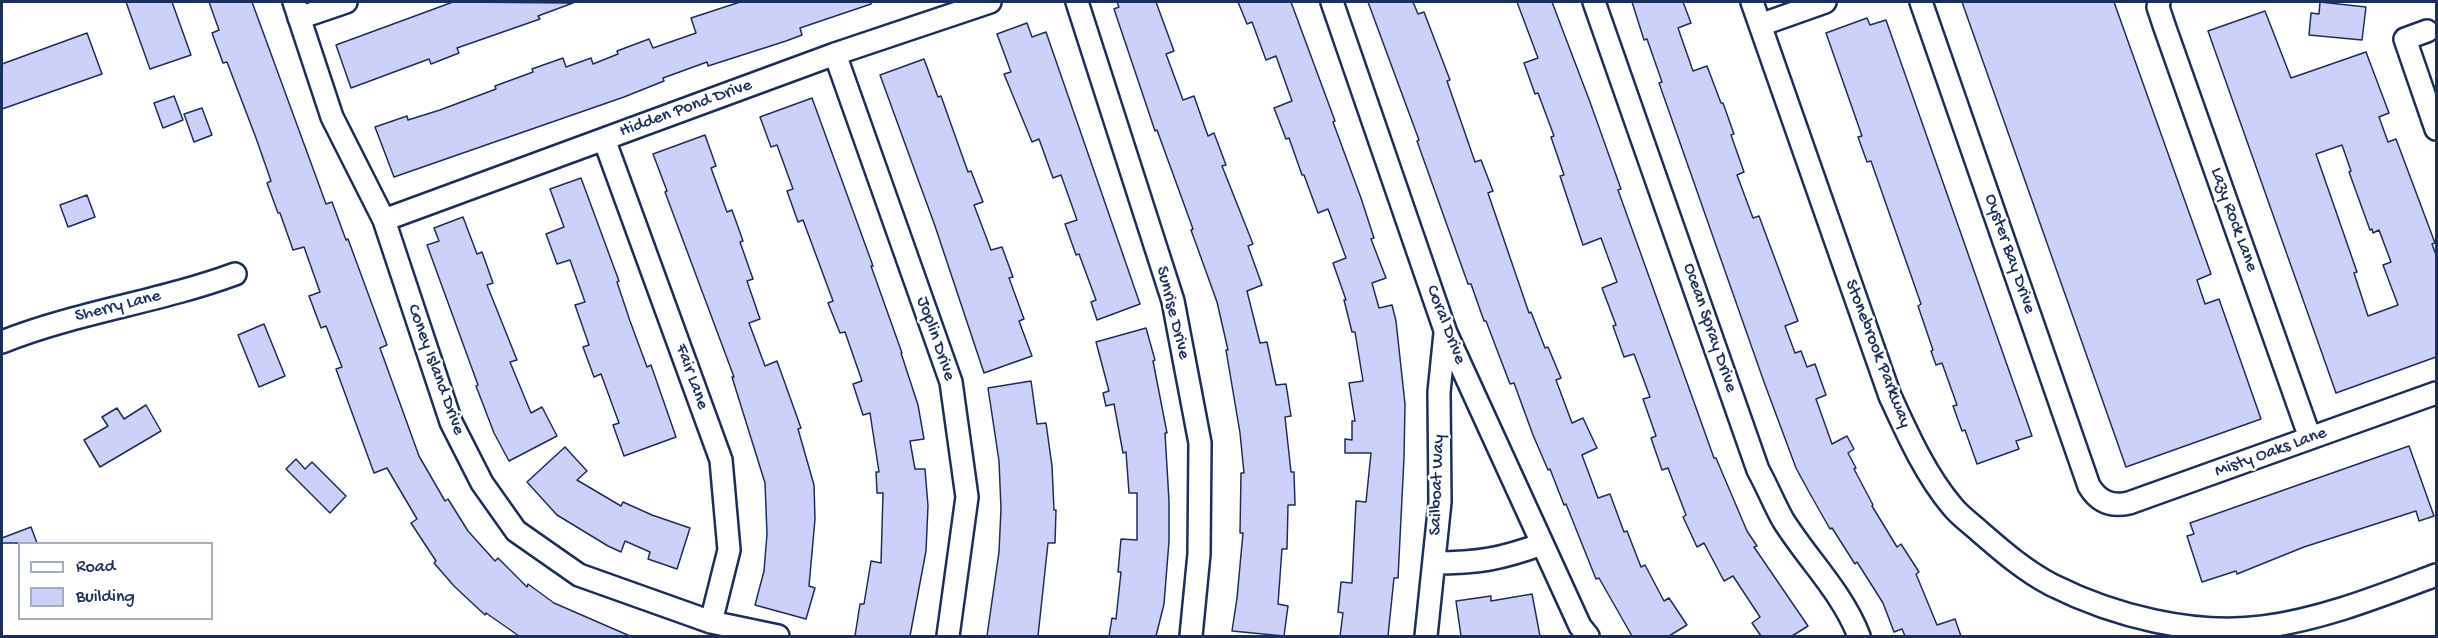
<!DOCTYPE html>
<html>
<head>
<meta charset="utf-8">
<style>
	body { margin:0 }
	#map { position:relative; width:2438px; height:638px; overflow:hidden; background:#fff; font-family:"Gochi Hand",sans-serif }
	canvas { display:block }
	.frame { position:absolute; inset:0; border:3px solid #1b2f5e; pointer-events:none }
	.legend { position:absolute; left:18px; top:542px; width:195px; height:78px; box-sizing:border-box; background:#fff; border:2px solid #a4acbf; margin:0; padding:8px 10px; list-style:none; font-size:18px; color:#1b2f5e }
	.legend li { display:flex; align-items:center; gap:12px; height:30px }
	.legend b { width:30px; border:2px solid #a4acbf }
</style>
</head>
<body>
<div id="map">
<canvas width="2438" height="638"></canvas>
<div class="frame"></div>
<ul class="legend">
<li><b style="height:8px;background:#fff"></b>Road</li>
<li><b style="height:16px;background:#cdd1fa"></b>Building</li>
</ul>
</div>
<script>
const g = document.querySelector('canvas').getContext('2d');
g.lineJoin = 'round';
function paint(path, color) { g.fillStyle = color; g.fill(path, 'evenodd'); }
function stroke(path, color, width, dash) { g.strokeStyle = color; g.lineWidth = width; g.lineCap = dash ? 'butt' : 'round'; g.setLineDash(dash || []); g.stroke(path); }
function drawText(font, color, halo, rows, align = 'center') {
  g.font = font + ' "Gochi Hand",sans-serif'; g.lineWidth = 5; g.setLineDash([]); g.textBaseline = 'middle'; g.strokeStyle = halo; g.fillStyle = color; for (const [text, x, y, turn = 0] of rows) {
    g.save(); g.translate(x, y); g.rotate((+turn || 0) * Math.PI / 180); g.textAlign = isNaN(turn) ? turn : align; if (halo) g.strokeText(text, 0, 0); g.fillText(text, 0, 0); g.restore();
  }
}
const building = new Path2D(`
	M126 2H172L191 55 150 69Z
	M209 2H252L326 204 332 202 346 240 348 239 387 345 380 348 419 456 445 501 448 499 468 531 495 561 498 558 527 587 528 584 554 603 630 636H519L486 613 485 615 454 586 434 563 436 561 411 523 417 519 387 468 374 473 336 369 342 367 326 326 321 328 309 296 320 292 304 247 293 250 280 213H278L267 183 271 181 256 138 227 62 223 63 212 33 219 30Z
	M453 2 573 3 538 16 540 19 457 48 459 53 431 64 429 59 351 88 336 45Z
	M740 2H871V4L800 28 802 35 786 41 708 66 707 62 663 78 664 81 624 97 394 177 375 127 407 116 408 120 440 110 496 89 495 86 533 72 532 69 563 58 566 67 591 58 593 64 618 54 617 51 649 39 653 48 696 33 691 18Z
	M1117 2H1156L1174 51 1166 54 1183 100 1194 96 1208 136 1214 133 1226 165 1222 166 1253 244 1248 246 1262 285 1247 291 1260 343 1267 342 1276 385 1286 384 1291 416 1285 417 1291 472H1294L1295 505H1288L1287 549H1282L1278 604 1288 606 1284 636 1232 631 1237 598 1243 533H1240L1241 473H1244L1240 433 1226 350H1228L1217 302 1191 230 1193 229 1157 130 1155 131 1149 113 1114 9 1119 7Z
	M1238 2H1291L1335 121 1333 122 1361 198 1374 238 1371 239 1386 278 1372 283 1379 308 1392 305 1396 321 1405 404 1404 458 1398 578H1394L1388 636H1340L1343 613 1338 612 1341 582 1352 583 1356 501 1366 502 1371 453H1345V439L1352 440V421H1355L1349 383 1363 381 1355 332H1352L1344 300H1346L1333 263 1346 258 1328 209 1318 213 1304 175H1302L1289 138 1286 139 1274 108 1292 101 1276 56 1266 60 1252 22 1247 24Z
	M1368 2H1413L1418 14 1424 12 1450 80 1447 81 1475 162 1481 160 1493 191 1488 193 1529 313 1531 312 1545 348 1548 347 1561 378 1556 380 1572 423 1583 418 1597 448 1582 455 1598 498 1610 494 1624 532 1627 531 1641 567 1645 565 1664 601 1669 598 1687 625 1669 636H1632L1599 578 1596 579 1566 504 1564 505 1550 469 1548 470 1533 435 1514 383 1510 384 1486 321H1484L1471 284H1468L1417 141 1419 140Z
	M1517 2H1552L1590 102 1621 189 1618 190 1714 458H1716L1747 531 1757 546 1754 547 1808 626 1792 636H1761L1752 623 1760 617 1733 576 1724 581 1704 543 1697 547 1683 517 1686 515 1668 468 1662 470 1651 438 1656 436 1643 399 1650 397 1634 354 1624 357 1613 326 1616 325 1602 288 1617 282 1601 238 1583 245 1560 176 1564 175 1551 137 1554 136 1538 93 1535 94 1524 63 1538 58Z
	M1632 2H1683L1691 23 1678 28 1693 71 1707 66 1721 103H1723L1734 134 1731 135 1744 172 1737 175 1753 218 1759 216 1798 321 1785 326 1795 353 1801 351 1807 367 1815 364 1826 395 1816 399 1832 444 1847 436 1854 449 1848 453 1856 468 1854 469 1873 505 1872 506 1897 547 1901 544 1919 572 1916 574 1937 625 1955 619 1961 636H1905L1902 629 1894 632 1883 603 1857 562 1855 564 1832 528 1830 529 1809 492 1796 468 1764 382 1659 83 1662 82 1647 39 1644 40Z
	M1962 2H2114L2211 274 2197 280 2205 304 2219 299 2261 419 2126 467Z
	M2320 2 2366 7 2362 40 2309 35 2311 13 2319 14Z
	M2265 11 2291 78 2366 52 2389 113 2379 117 2388 142 2396 139 2435 243 2432 244 2436 255V357L2336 393 2208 31ZM2342 145 2351 171 2349 172 2370 230 2372 229 2373 233 2379 230 2391 262 2383 265 2398 305 2368 316 2354 273 2357 272 2316 154Z
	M1867 18 1870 25 1886 20 2032 436 2016 441 2019 449 1977 464 1965 430 1962 431 1953 406 1957 405 1942 363 1936 365 1931 351 1933 350 1918 306 1921 304 1871 161 1867 162 1858 137 1862 136 1826 33Z
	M1027 23 1032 37 1046 32 1140 304 1097 320 1091 302 1096 300 1079 254 1076 255 1065 224 1077 220 1061 175 1053 178 1039 139 1032 142 1004 74 1011 72 997 34Z
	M87 33 102 74 2 109V64Z
	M924 59 938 97 941 96 968 172 971 171 983 202 974 205 991 250 1002 247 1013 277 1009 278 1024 319 1019 321 1032 356 984 373 935 226 880 75Z
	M174 96 183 120 163 128 154 103Z
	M812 98 873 266H871L902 353H901L918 405 924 439 910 441 915 469H925L928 506 926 551 910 636H855L860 604H864L871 561 881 563 883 493H877L876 472H879L870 413 863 415 853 384 862 381 845 332 840 333 828 303 833 301 803 220 798 222 787 191 793 189 777 145 771 147 760 117Z
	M202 108 212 135 194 142 184 114Z
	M705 135 716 166 711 168 727 212 732 210 743 241 740 242 753 279 747 281 760 319 749 323 765 366 777 361 801 428 798 429 814 485 815 519 809 586 815 588 806 619 755 605 764 571 767 534 765 483 732 377H734L665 192 667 191 653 154Z
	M581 178 619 281 617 282 630 321 647 367 651 365 676 437 624 456 613 425 619 423 601 374 594 377 583 347 589 345 575 305 585 302 570 260 557 264 546 234 564 227 550 189Z
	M87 195 95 217 68 227 60 205Z
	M463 217 477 254 482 252 493 283 487 285 517 360 510 362 531 413 542 407 557 436 509 461 494 433 476 386 478 385 427 245 439 241 434 228Z
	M264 324 285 376 259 387 238 335Z
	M1146 328 1155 360 1153 361 1167 433H1165L1169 501V541L1164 604 1156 636H1109L1112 618 1116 619 1121 572H1118L1121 539 1137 540V493H1129L1126 452 1123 453 1114 404 1106 406 1103 393 1109 391 1096 342Z
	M1031 381 1037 424 1046 423 1052 466 1054 510H1056L1055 543H1048L1038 636H987L999 552 1001 509 999 461 988 388Z
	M146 405 161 431 100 467 84 440 108 426 102 417 117 408 124 419Z
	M2409 446 2434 516 2419 521 2416 511 2304 547 2237 574 2236 571 2202 582 2187 536 2194 534 2190 523Z
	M565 447 587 471 577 480 621 506 623 502 652 515 690 528 677 569 648 559 650 552 625 541 621 552 608 546 557 515 527 482Z
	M296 459 305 469 312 462 346 496 330 513 286 469Z
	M31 527 37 543H2V538Z
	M1532 594 1540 636H1461L1456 601 1491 596V601Z`);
paint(building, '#cdd1fa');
stroke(building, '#1b2f5e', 1.5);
const minor = new Path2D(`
	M294 2 332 117 384 220 451 422 482 483 516 531 579 575 711 622 778 636
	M1077 2 1173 301 1200 443 1199 554 1191 636
	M1332 2 1446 333 1580 626 1588 636
	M1594 2 1758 470C1767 486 1774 504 1783 520 1808 560 1842 592 1859 636
	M1752 2 1890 396C1907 433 1925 474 1952 506 1959 515 1970 523 1979 531 2002 551 2025 571 2052 585 2114 616 2193 636 2263 627 2323 619 2380 596 2436 575
	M1921 2 2089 486C2098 501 2111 507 2129 503L2436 393
	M2159 2 2158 7 2165 28 2310 438
	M299 18 346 2
	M1760 25 1825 2
	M2427 31 2405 39 2436 129
	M835 54 951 382 967 497 948 636
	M604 139 721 460 729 550 711 622
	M384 220 835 54 990 2
	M2 342C77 312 159 302 235 274
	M1434 563C1478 563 1501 559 1542 544
	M1426 636 1440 502 1439 392 1445 333`);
stroke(minor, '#1b2f5e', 26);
stroke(minor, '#fff', 21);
drawText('18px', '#1b2f5e', '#fff', [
	["Hidden Pond Drive",686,109,-20],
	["Lazy Rock Lane",2233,220,70],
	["Oyster Bay Drive",2009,254,71],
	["Sherry Lane",118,307,-14],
	["Sunrise Drive",1172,313,76],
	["Coral Drive",1445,325,69],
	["Ocean Spray Drive",1709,328,71],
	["Joplin Drive",935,339,71],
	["Stonebrook Parkway",1877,354,69],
	["Coney Island Drive",435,370,70],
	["Fair Lane",691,377,70],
	["Misty Oaks Lane",2271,453,-20],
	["Sailboat Way",1438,485,-88]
]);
</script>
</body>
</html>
